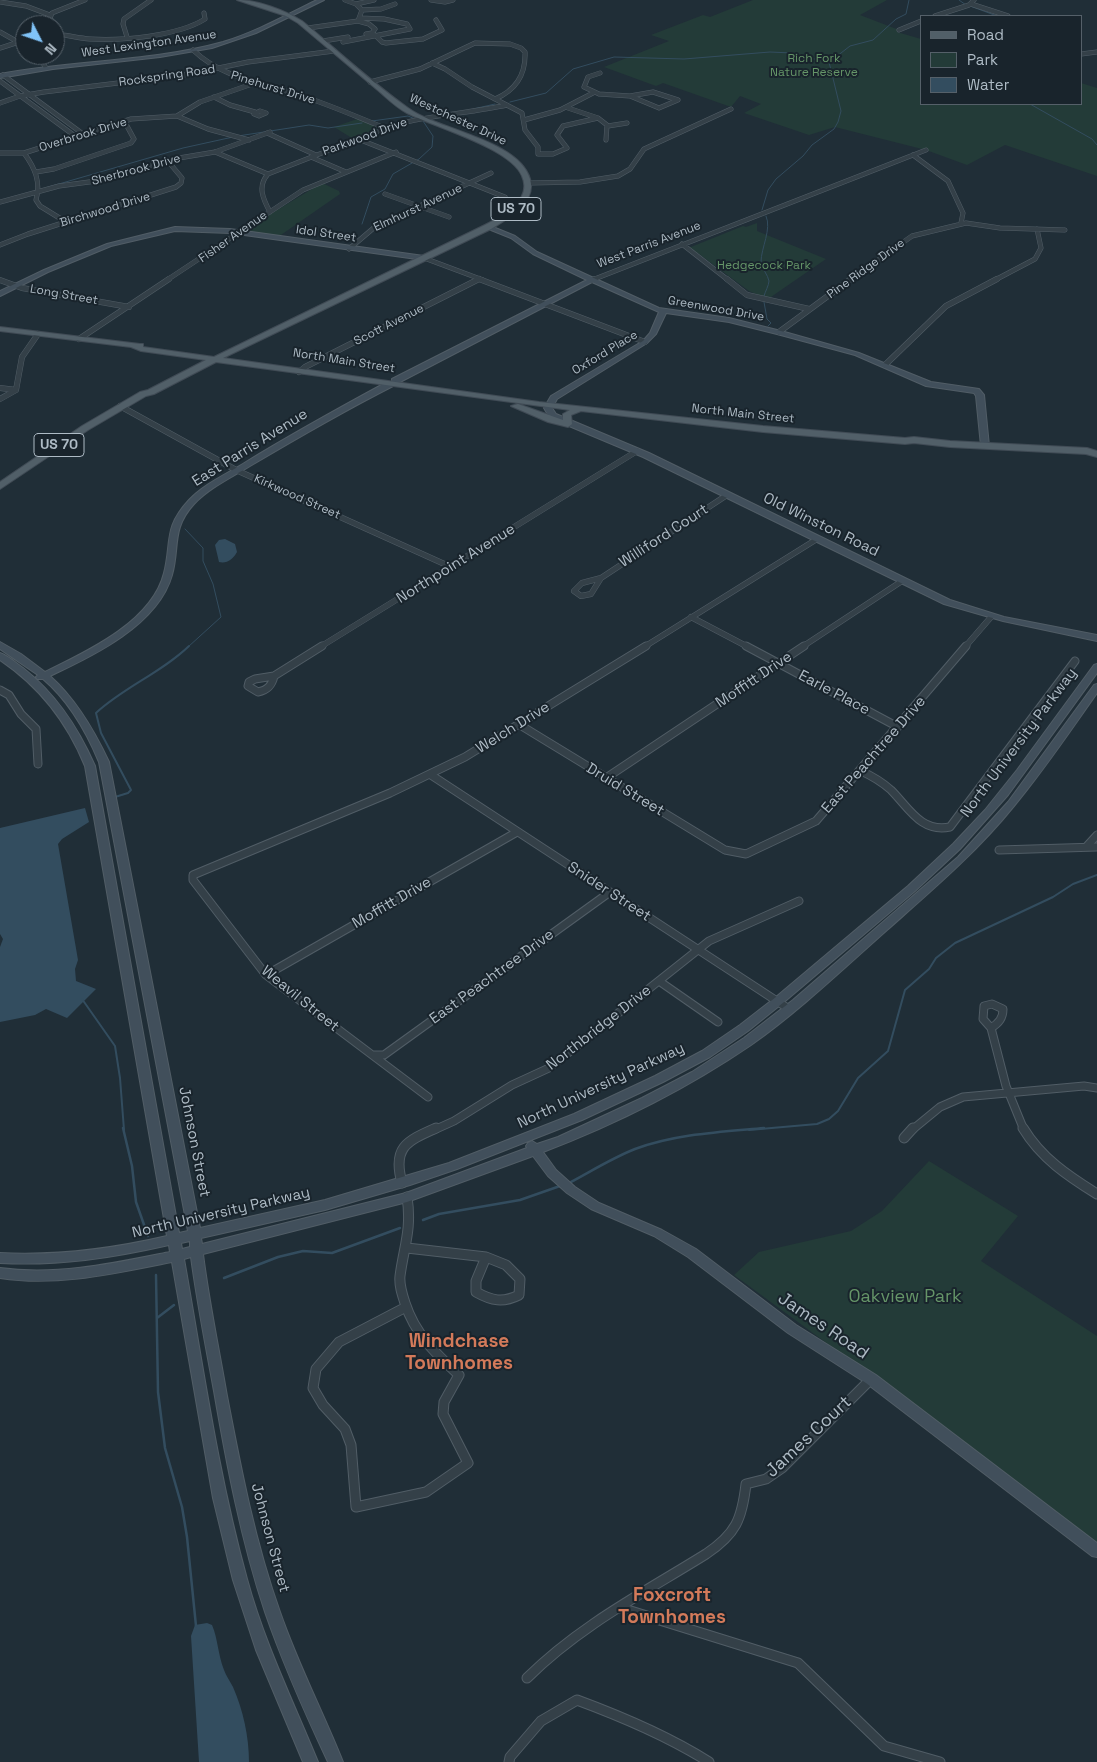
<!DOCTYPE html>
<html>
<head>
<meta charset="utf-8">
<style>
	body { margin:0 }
	#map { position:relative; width:1097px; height:1762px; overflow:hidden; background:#202e37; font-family:"Space Grotesk",sans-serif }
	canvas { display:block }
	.legend { position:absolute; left:920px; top:15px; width:162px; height:90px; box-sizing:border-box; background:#19242c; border:1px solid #556069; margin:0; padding:6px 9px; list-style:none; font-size:15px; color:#aebbc5 }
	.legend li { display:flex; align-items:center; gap:10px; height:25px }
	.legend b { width:25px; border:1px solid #556069 }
	.north { position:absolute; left:15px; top:15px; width:50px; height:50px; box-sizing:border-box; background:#19242c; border:1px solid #556069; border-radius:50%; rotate:131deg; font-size:14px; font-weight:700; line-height:20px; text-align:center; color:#aebbc5 }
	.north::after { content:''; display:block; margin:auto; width:18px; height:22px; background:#80c3f8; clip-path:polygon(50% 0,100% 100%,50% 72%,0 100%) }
</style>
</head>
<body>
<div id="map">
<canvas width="1097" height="1762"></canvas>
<ul class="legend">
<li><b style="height:6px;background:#515f68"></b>Road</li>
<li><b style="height:14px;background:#233b38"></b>Park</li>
<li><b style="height:14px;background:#334d5f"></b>Water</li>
</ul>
<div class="north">N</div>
</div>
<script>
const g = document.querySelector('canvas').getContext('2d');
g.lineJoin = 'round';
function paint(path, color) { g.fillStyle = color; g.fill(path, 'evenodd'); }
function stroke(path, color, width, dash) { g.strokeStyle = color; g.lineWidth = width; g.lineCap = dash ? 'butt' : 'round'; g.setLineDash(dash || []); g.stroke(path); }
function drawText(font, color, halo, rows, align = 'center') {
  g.font = font + ' "Space Grotesk",sans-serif'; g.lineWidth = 4; g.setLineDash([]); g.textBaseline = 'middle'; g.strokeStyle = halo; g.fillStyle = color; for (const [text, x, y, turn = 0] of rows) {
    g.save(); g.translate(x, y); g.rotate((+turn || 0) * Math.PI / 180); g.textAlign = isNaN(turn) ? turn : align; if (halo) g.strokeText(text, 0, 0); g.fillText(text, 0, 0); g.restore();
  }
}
paint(new Path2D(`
	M753 0H887L860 15 899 30 897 32 921 39V104H1081V83L1097 88V176L1005 145 967 165 926 150 835 127 809 135 744 113 761 104 740 96 731 107 663 83 656 86 604 67 669 41 651 35 703 15 710 17Z
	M360 118 385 128 355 140 334 127Z
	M322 183 339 191 340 194 278 237 246 232 254 224Z
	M757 223V231L826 259 768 299 749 291 699 254 686 249 743 226 746 227Z
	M929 1161 1018 1216 981 1261 1097 1336V1542L734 1275 759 1252 851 1231 882 1211Z`), '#233b38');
paint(new Path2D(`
	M225 539 235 544 237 552C233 559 227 564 219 562L215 545 219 540Z
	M85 808 89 822 62 839 58 844 78 960 75 969 76 981 96 989 67 1018 46 1009 35 1015 0 1022V947L3 939 0 934V828Z
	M207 1623 212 1625C218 1639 218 1655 224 1670 226 1676 230 1681 233 1687 243 1710 249 1736 249 1762H199L191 1636 195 1625Z`), '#334d5f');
stroke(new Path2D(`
	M959 0 966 5
	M970 6 997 16
	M510 102 546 93 573 69 614 57 684 59 770 52 792 53 814 59 832 60 850 46 873 40 896 19 906 14 909 0
	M1030 104 1092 139 1097 145
	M473 109 495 104
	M372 121 408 116 415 119
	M238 136 309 125 328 128 362 123
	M45 188 183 148 233 137
	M762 210 768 190 776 179 803 156 812 145 834 129 838 122 841 111 829 62 832 60
	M362 224 371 197 385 189 393 174 419 159 432 147 433 136 423 121
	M764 296C765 292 769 285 769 281 768 275 762 269 761 262 761 248 772 229 766 216
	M764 302 767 319 771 323 768 326
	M185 529 203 548V561L213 584 221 617 188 647`), '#334d5f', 1);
stroke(new Path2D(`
	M115 797 128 793 131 790 101 733 96 713C124 687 161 673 189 646
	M82 999 115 1046 120 1078 124 1130
	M749 1130 817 1124 829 1119 838 1111 858 1078 888 1051 905 990 929 969 936 958 955 943 1053 897 1073 884 1097 875`), '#334d5f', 2);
stroke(new Path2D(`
	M123 1128 132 1166 136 1202 148 1236
	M569 1183C590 1172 612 1158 635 1149 676 1134 720 1132 764 1128
	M423 1220 439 1214 520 1200 560 1186
	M156 1275 158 1392 165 1448 182 1507 187 1537 196 1626
	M224 1278 278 1257 303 1251 332 1253 400 1228
	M157 1318 174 1305`), '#334d5f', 2.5);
const streetFar3 = new Path2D(`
	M345 0 356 4 362 10
	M431 0 445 2 453 0
	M0 2 26 6 50 15
	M356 4 374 0
	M971 4 1008 16
	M935 16 969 5 974 0
	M54 25 50 18 52 13 85 0
	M308 28 358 21
	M899 30 921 21
	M0 32 25 46
	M55 34C67 35 78 38 90 39 122 41 178 36 205 19L204 13
	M366 34 372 33 375 29 369 24 358 21 362 10 381 9 395 4
	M375 35 382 42 386 43 423 39 442 30 436 20
	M127 37 123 24 124 19 151 0
	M323 41 348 37
	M343 42 410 29 407 24 384 19 360 18
	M0 48 25 40
	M193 50C223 79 264 83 302 96 330 105 357 117 385 128
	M1081 54 1097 52
	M38 55 46 68
	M432 63 445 69 472 87 522 113 525 130 538 147V154H553L567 148 557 135 563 126 598 118
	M600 73 588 77 584 87 599 94 630 96
	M3 75 83 134
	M0 81 75 136
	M370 82 420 69 475 43 510 44 521 48 525 52C526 75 516 90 495 99
	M653 92 678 100 659 108 630 96Z
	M214 97 230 105 255 112
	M0 103 20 96 44 92 184 75 248 62 334 51
	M568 108 598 118 607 125 606 140
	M260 111 266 113 259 116 254 114Z
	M177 116 208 129 249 140
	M524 120 560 110 593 93
	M608 126 627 123
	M267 133 316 155
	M358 139 505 197
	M215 152 268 174
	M0 153H24L131 119 177 116 200 102 255 83
	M24 153C35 168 41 182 36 200L40 206 66 222
	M913 155 948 181 963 213 961 223
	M311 157 346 172
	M36 172 54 169 131 143 134 139 127 126 121 122
	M529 183 580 182 618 176 630 169 644 149 731 109
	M385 194 449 217
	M0 202 59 186 104 180 167 160 215 152 270 132
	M270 212C263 199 257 186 268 174L394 125C431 115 470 113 507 105
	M682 244 728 280
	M0 245 28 234 176 187 181 183 182 178 167 160
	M349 249 376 226 491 173
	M424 258 483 280
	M167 280 303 190 396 152
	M476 280 479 279
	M592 280 926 150
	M850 280 912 236 966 223 1000 228 1065 230
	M995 280 1035 259 1041 248 1037 229`);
const streetFar2 = new Path2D(`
	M479 279 645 342
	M727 279 747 295 809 309
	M0 280 22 288 129 307
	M592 280 595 279
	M779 332 851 279
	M79 339 169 279
	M885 365 946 306 997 279
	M299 372 305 367 479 279
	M0 388 16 390
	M0 399 16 390 22 357 38 334
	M120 406 236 470 451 567
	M601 578 591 594 581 596 574 591 582 583Z
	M601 578 727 495
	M691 617 748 647
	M320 647 637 451
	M644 647 817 539
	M802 647 902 581
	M965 647 991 617`);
const streetFar1 = new Path2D(`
	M746 646 898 727
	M274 676C272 685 268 690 258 692L248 686 249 682 255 679Z
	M274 676 322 646
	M0 690 9 695 21 714 36 729 38 764
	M520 725 725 850 746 854 816 821 966 646
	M861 771C872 776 882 782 891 790 909 808 921 833 950 827L1075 661
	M431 775 789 1009
	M606 778 804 646
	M1086 847 1097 835
	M999 850 1097 847
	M266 975 517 832
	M659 981 718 1022
	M992 1004 1003 1009C1003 1018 999 1023 991 1028L983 1019 984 1006Z
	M991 1028 1006 1086 1024 1130
	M373 1055H384L610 892
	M428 1097 266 975 193 880V875L390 793 465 757 646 646
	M434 1130 454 1121 512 1085 549 1068 709 941 799 901
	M912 1130 940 1107 963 1097 1084 1086 1097 1088`);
const street = new Path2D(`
	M1023 1128C1041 1158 1068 1176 1097 1194
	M904 1138 913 1128
	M402 1183C392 1147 407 1141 436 1128
	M407 1248 486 1257
	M486 1257 506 1265 520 1279 519 1295C503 1303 492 1301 476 1292V1281Z
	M406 1307 339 1342 316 1369 313 1388 323 1405 345 1429 351 1445 356 1507 426 1492 468 1463 443 1414 444 1402 459 1375C435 1353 415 1334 405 1303 402 1294 399 1285 400 1276 404 1246 412 1229 407 1197
	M621 1608 798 1663 884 1746 940 1762
	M527 1678C579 1626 645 1592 706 1554 736 1534 742 1519 746 1484L766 1479 782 1468 871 1379
	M509 1762 510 1757 541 1721 577 1700C623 1717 668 1736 709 1762`);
const secondary = new Path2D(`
	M317 0H324L256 33 212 48 160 57 53 69 0 78V74C74 60 151 62 223 42 256 32 286 15 317 0Z
	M488 225 515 236 537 252 659 308 729 318 781 331 859 353 931 382 979 389 984 395 989 446 985 448 981 446 976 396 974 393 926 386 855 355 777 334 729 322 666 313 656 334 647 343 557 399 552 408 556 414 649 453 950 600 1004 617 1097 635V641L1003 621 944 604 643 457 550 418 544 408 551 396 643 341 650 333 659 312 592 282 398 383H393V386C344 411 297 438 250 466 232 477 209 488 194 504 171 529 180 547 172 575 158 625 93 656 50 676 76 699 94 730 109 762L200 1228 325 1200 449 1163 574 1114 655 1076 702 1051 740 1025 776 997 908 886 953 844 985 810 1017 770 1094 665 1097 664V673L1008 795 960 849 915 891 784 1002 748 1031 710 1057 663 1082 582 1120 457 1169 410 1185 325 1210 201 1238 202 1244 406 1193 527 1148 526 1146 528 1143 532 1141 537 1144 558 1137 642 1098 692 1072 744 1038 793 1000 958 857 1008 802 1094 685 1097 684V693C1070 731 1044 770 1014 806 977 852 931 891 887 930 843 969 799 1011 751 1045 688 1088 614 1125 543 1152L556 1170 575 1187 599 1203 662 1230 696 1249 796 1325 876 1375 1097 1543V1557L1092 1556 866 1383 788 1333 688 1257 654 1236 591 1209 567 1193 548 1176 533 1156 407 1202 203 1254C209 1302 219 1349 227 1396 241 1469 255 1542 280 1612 298 1664 323 1712 343 1762H328C305 1713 283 1664 265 1612 241 1540 227 1466 214 1391 206 1347 197 1302 191 1257L184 1259C203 1366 218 1474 247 1579 264 1642 293 1701 318 1762H303L256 1650 233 1580 213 1498 172 1262C116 1273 57 1287 0 1278V1268C57 1276 115 1263 170 1252L169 1245C112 1258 59 1266 0 1263V1253C58 1256 111 1249 167 1236L85 766C67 722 40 687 0 660V653C8 656 16 663 23 668 56 694 78 727 95 766L179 1233 188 1231 99 762C86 731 69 701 43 679H37L36 677 38 675 0 649V642L21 654 45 672C86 652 152 622 164 573 172 542 163 528 189 500 204 484 227 474 246 462 292 434 339 408 387 382H392V379L587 280 533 254 511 238 486 228V226ZM190 1241V1247L182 1249 181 1243Z
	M175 227 230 229 424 256 427 258 424 260 230 233 175 231 111 246 48 272 0 296V291L44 270 107 244Z`);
const primary = new Path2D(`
	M237 0C258 0 284 10 302 21 337 50 371 82 408 108 438 130 519 140 530 179 537 203 507 219 491 229L223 358 539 402 763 426 905 438 914 437 950 441 1087 448 1097 451V457L1086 454 950 447 914 443 905 444 763 432 581 411 571 415 572 424 568 427 548 422 511 406 518 404 563 420V414L570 410 216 362 154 394 146 396 88 430 0 489V482L82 426 140 392 148 390 206 360 141 351 131 347 0 331V327L140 344H143V347L214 357 485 225C503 216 533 200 522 176 511 148 434 127 407 113 395 107 384 95 374 87 349 66 323 44 298 23L286 16Z`);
stroke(streetFar3, '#515d66', 5);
stroke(streetFar2, '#515d66', 6);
stroke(streetFar1, '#515d66', 9);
stroke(street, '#515d66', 11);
stroke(secondary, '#515d66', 2);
stroke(primary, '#404b55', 2);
stroke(streetFar3, '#344048', 4);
stroke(streetFar2, '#344048', 5);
stroke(streetFar1, '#344048', 7);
stroke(street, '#344048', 9);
paint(secondary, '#414f5b');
paint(primary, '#515f68');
drawText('12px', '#aebbc5', '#19242c', [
	["West Lexington Avenue",149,44,-8],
	["Rockspring Road",167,76,-8],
	["Pinehurst Drive",273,88,17],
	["Westchester Drive",458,120,25],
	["Overbrook Drive",83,135,-17],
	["Parkwood Drive",365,137,-20],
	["Sherbrook Drive",136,170,-15],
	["Elmhurst Avenue",418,208,-25],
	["Birchwood Drive",105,210,-17],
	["Idol Street",326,234,8],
	["Fisher Avenue",233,237,-35],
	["West Parris Avenue",649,245,-21],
	["Pine Ridge Drive",866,269,-36],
	["Long Street",64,295,10],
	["Greenwood Drive",716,309,10],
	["Scott Avenue",389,325,-27],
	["Oxford Place",605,353,-31],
	["North Main Street",344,361,9],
	["North Main Street",743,414,6],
	["Kirkwood Street",297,497,24]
]);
drawText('12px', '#659568', '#19242c', [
	["Rich Fork",814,59],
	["Nature Reserve",814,73],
	["Hedgecock Park",764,266]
]);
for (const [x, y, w] of [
	[516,209,50],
	[59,445,50]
]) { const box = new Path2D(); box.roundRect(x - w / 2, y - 11.5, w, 23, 4); g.fillStyle = '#19242c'; g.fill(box); stroke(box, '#aebbc5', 1); }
drawText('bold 14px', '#aebbc5', null, [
	["US 70",516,209],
	["US 70",59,445]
]);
drawText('15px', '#aebbc5', '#19242c', [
	["East Parris Avenue",250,448,-32],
	["Old Winston Road",821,525,26],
	["Williford Court",664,536,-33],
	["Northpoint Avenue",456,564,-32],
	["Moffitt Drive",754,680,-34],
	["Earle Place",834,693,28],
	["Welch Drive",513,728,-32],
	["North University Parkway",1019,743,-53],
	["East Peachtree Drive",874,755,-49],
	["Druid Street",625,790,31],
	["Snider Street",609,892,33],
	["Moffitt Drive",392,903,-30],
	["East Peachtree Drive",492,977,-36],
	["Weavil Street",300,999,39],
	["Northbridge Drive",599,1028,-38],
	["North University Parkway",601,1086,-25],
	["Johnson Street",194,1142,79],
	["North University Parkway",221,1213,-13],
	["Johnson Street",270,1538,75]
]);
drawText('18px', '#659568', '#19242c', [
	["Oakview Park",905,1297]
]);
drawText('18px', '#aebbc5', '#19242c', [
	["James Road",823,1326,34],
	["James Court",809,1437,-43]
]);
drawText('bold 19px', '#d37a5a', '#19242c', [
	["Windchase",459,1342],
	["Townhomes",459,1364],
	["Foxcroft",672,1596],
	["Townhomes",672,1618]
]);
</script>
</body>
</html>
